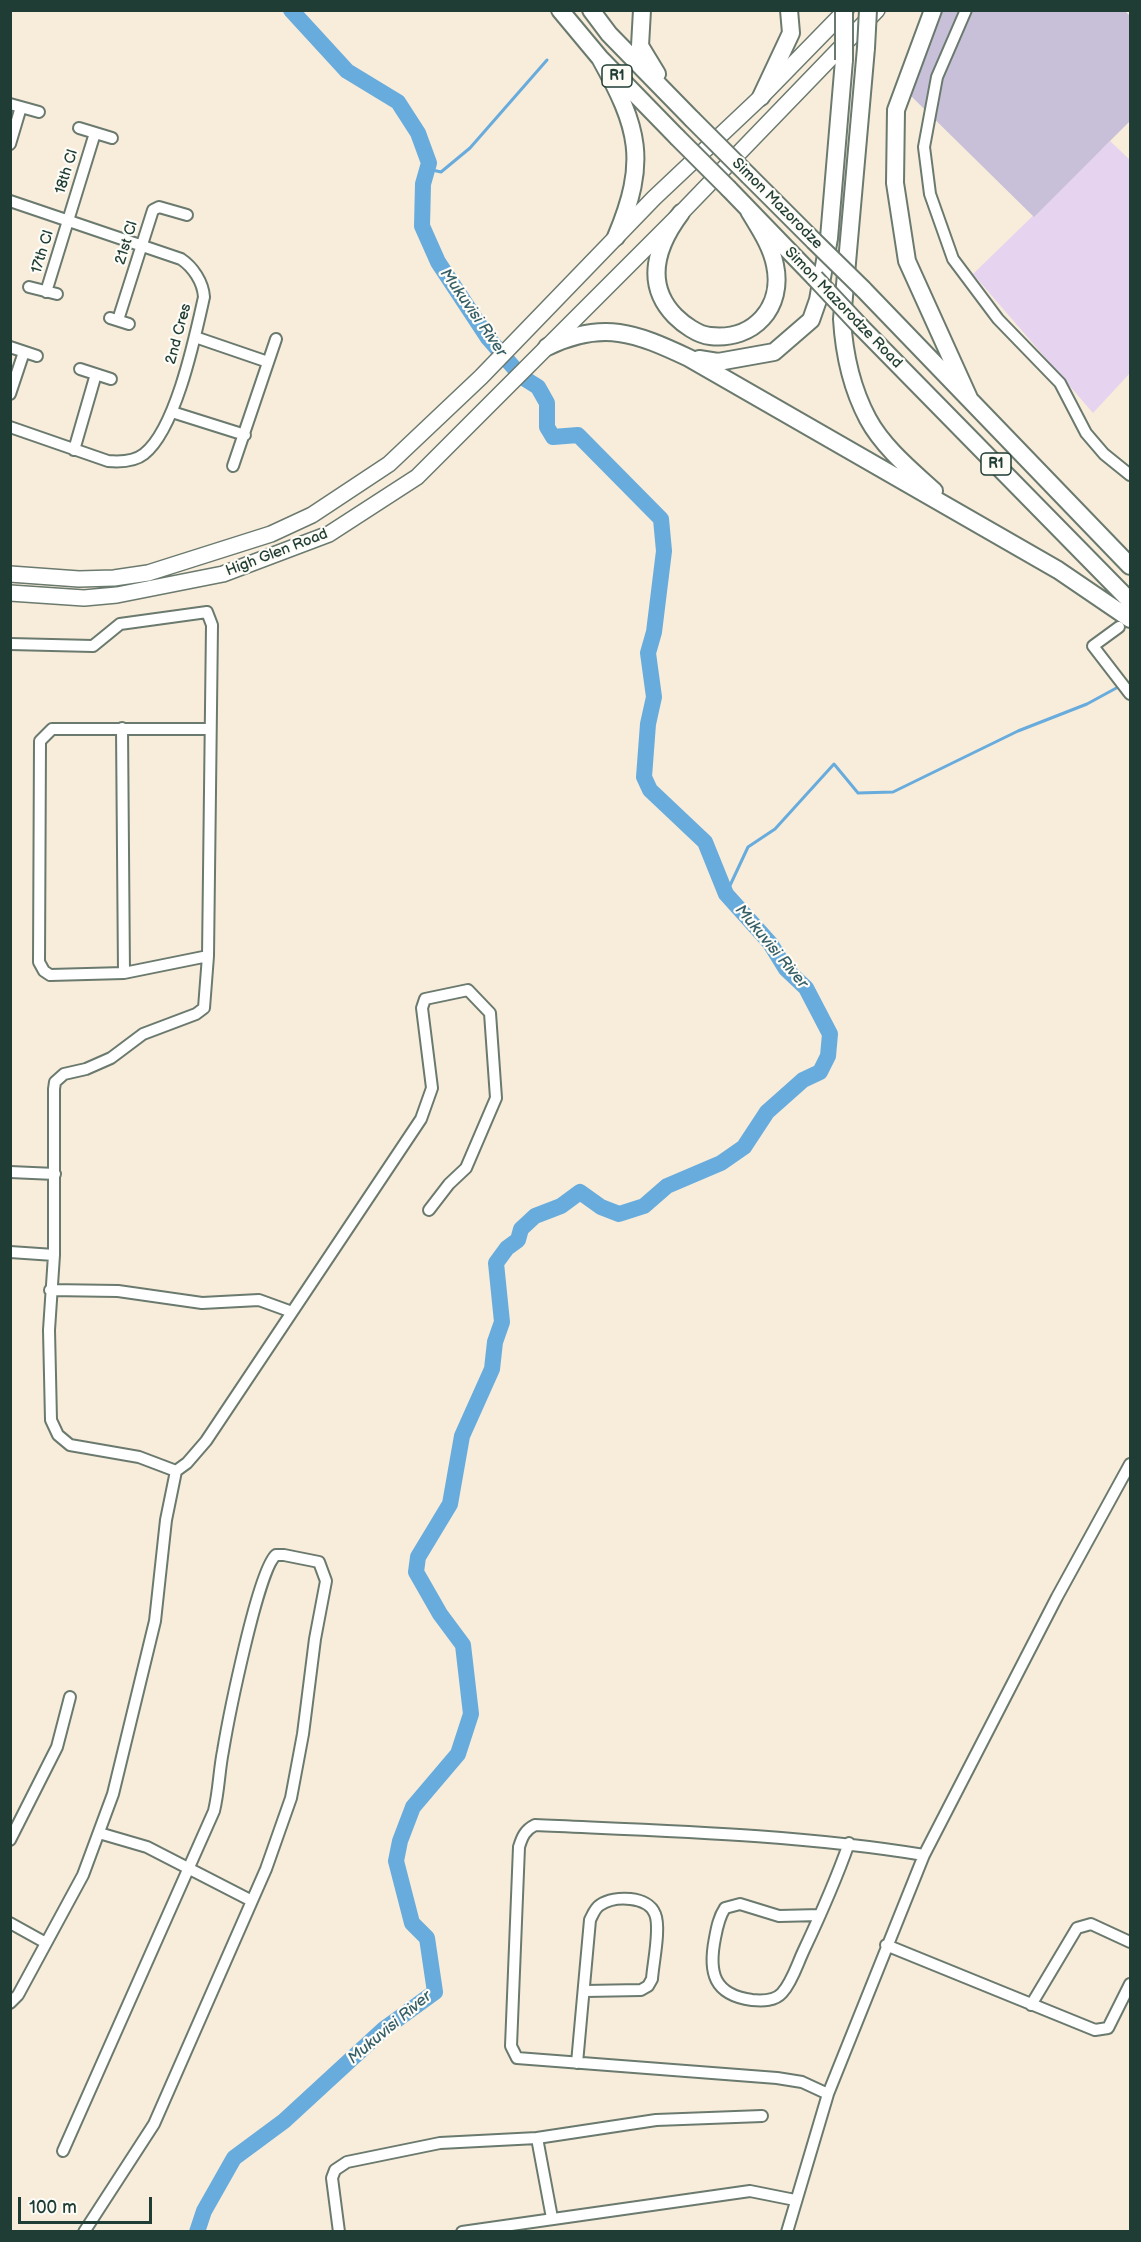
<!DOCTYPE html>
<html>
<head>
<meta charset="utf-8">
<style>
	body { margin:0 }
	#map { position:relative; width:1141px; height:2242px; overflow:hidden; background:#f8ecdb; font-family:"Balsamiq Sans",sans-serif }
	canvas { display:block }
	.frame { position:absolute; inset:0; border:12px solid #1f3d34; pointer-events:none }
	.scale { position:absolute; left:18px; top:2197px; width:134px; height:27px; box-sizing:border-box; border:3px solid #1f3d34; border-top:0; padding-left:8px; font-size:18px; line-height:21px; white-space:nowrap; color:#1f3d34; -webkit-text-stroke:4px #fdfcf7; paint-order:stroke }
</style>
</head>
<body>
<div id="map">
<canvas width="1141" height="2242"></canvas>
<div class="frame"></div>
<div class="scale">100 m</div>
</div>
<script>
const g = document.querySelector('canvas').getContext('2d');
g.lineJoin = 'round';
function paint(path, color) { g.fillStyle = color; g.fill(path, 'evenodd'); }
function stroke(path, color, width, dash) { g.strokeStyle = color; g.lineWidth = width; g.lineCap = dash ? 'butt' : 'round'; g.setLineDash(dash || []); g.stroke(path); }
function drawText(font, color, halo, rows, align = 'center') {
  g.font = font + ' "Balsamiq Sans",sans-serif'; g.lineWidth = 4.5; g.setLineDash([]); g.textBaseline = 'middle'; g.strokeStyle = halo; g.fillStyle = color; for (const [text, x, y, turn = 0] of rows) {
    g.save(); g.translate(x, y); g.rotate((+turn || 0) * Math.PI / 180); g.textAlign = isNaN(turn) ? turn : align; if (halo) g.strokeText(text, 0, 0); g.fillText(text, 0, 0); g.restore();
  }
}
paint(new Path2D(`
	M1110 141 1130 160V373L1093 413 973 274Z`), '#e5d3f0');
paint(new Path2D(`
	M1124 10 1130 16V121L1034 217 910 95 940 11Z`), '#c7c0d8');
stroke(new Path2D(`
	M428 169 441 172 470 148 547 60
	M726 894 748 847 775 829 834 764 858 793 893 792 1018 731 1087 704 1120 686`), '#67acdd', 3);
stroke(new Path2D(`
	M197 2232 204 2211 234 2158 284 2121 384 2029 435 1992 427 1938 412 1923 396 1861 400 1841 413 1807 458 1754 471 1714 463 1645 440 1614 416 1572 418 1557 450 1504 462 1436 492 1369 495 1342 502 1322 496 1263 507 1248 518 1240 521 1229 535 1216 561 1206 580 1192 601 1207 619 1214 644 1206 667 1186 721 1163 744 1147 767 1112 803 1080 820 1072 828 1056 830 1034 806 988 786 969 770 943 726 894 705 842 650 790 644 777 648 724 654 697 648 653 654 632 664 551 661 519 578 435 553 437 547 427V403L538 387 522 377 488 338 438 262 422 226 423 184 429 163 418 133 398 102 347 71 291 10`), '#67acdd', 16);
const minor = new Path2D(`
	M966 10 937 77 924 147 930 194 953 259 998 319 1060 383 1086 433 1104 454 1130 475
	M10 104 39 112
	M79 128 112 138
	M10 144 21 107
	M10 201 181 259C193 267 203 282 204 297 195 337 176 429 144 454 134 462 120 462 108 461L10 427
	M29 287 57 294
	M46 292 95 133
	M110 318 129 324
	M118 320 153 210 159 207 187 215
	M195 337 268 362
	M10 347 37 356
	M80 369 111 379
	M10 394 24 352
	M172 412 245 435
	M74 450 96 374
	M233 466 276 339
	M1119 627 1093 646 1130 694
	M10 644 93 646 120 624 207 612 212 625 208 956 124 973 50 975 44 971 39 962 40 741 52 729H210
	M122 728 124 973
	M10 1172 55 1174
	M10 1252 54 1255
	M50 1290 118 1291 202 1303 259 1300 292 1312
	M176 1471 139 1457 70 1445 58 1435 51 1420 49 1330 54 1255V1089L55 1082 64 1074 86 1069 111 1058 143 1034 196 1014 204 1008 208 956
	M99 1833 147 1847 252 1901
	M10 1840 57 1747 70 1697
	M820 1915 779 1916 740 1904 725 1908C719 1917 717 1927 715 1938 708 1973 714 1995 752 2000 763 2001 775 2001 782 1993 792 1982 797 1965 803 1952 820 1916 836 1880 849 1843
	M10 1923 46 1943
	M886 1945 1095 2030 1108 2028 1130 1984
	M10 2003 18 1995 83 1875 113 1794 155 1621 166 1520 176 1471 187 1463 206 1441 421 1119 432 1088 422 1008 425 999 468 990 490 1013 496 1098 466 1168 449 1184 429 1210
	M1031 2005 1077 1928 1091 1924 1130 1942
	M577 2063 590 1920C593 1914 595 1908 600 1905 615 1895 648 1896 655 1914 661 1928 653 1963 652 1979L648 1986 641 1990 585 1991
	M828 2094 802 2082 777 2078 517 2058 511 2046 519 1847C522 1837 525 1830 535 1825 665 1831 796 1834 924 1855
	M537 2138 552 2218
	M63 2151 214 1811C219 1790 219 1771 223 1751 228 1721 258 1569 276 1555H284L319 1562 326 1581 315 1639 303 1734 291 1798 266 1869 154 2124 84 2232
	M339 2232 332 2178 335 2170 347 2162 440 2143 537 2138 656 2120 762 2116
	M462 2232 750 2191 795 2200
	M787 2232 828 2094 924 1855 1057 1597 1130 1464`);
const primary = new Path2D(`
	M10 574 79 579 114 578 148 573 271 534 312 515 389 464 481 377 654 198 761 97 846 10
	M10 593 84 598 117 595 223 574 329 534 417 477 681 213 877 10`);
const trunk = new Path2D(`
	M560 10 600 58 677 137
	M591 10 609 34 692 119
	M642 10 640 46 657 74
	M933 10 896 110 895 183 907 261 969 398
	M866 48 842 319C844 353 852 389 868 419 883 447 911 470 934 491
	M600 58C639 128 648 161 616 237
	M761 97 791 33 789 10
	M749 176 814 241
	M729 189 815 278
	M681 213C657 245 643 283 675 316 683 324 698 335 710 336 754 341 784 307 775 265 771 245 759 228 749 211
	M863 289 1130 566
	M861 327 1130 601
	M547 347C603 320 636 333 689 358L1058 570 1130 619
	M699 359 718 362 774 352 811 320 818 300 829 238 844 60`);
stroke(minor, '#6b7a6e', 14);
stroke(primary, '#6b7a6e', 18);
stroke(trunk, '#6b7a6e', 20);
stroke(minor, '#fff', 10);
stroke(primary, '#fff', 15);
stroke(trunk, '#fff', 16);
const trunkBridge = new Path2D(`
	M844 10V60
	M866 48 868 10
	M692 119 749 176
	M677 137 729 189
	M814 241 863 289
	M815 278 861 327`);
stroke(trunkBridge, '#6b7a6e', 20, []);
stroke(trunkBridge, '#fff', 16);
for (const [x, y, w] of [
	[617,76,30],
	[996,464,30]
]) { const box = new Path2D(); box.roundRect(x - w / 2, y - 11, w, 22, 4.5); g.fillStyle = '#fdfcf7'; g.fill(box); stroke(box, '#1f3d34', 1.5); }
drawText('bold 14px', '#1f3d34', null, [
	["R1",617,76],
	["R1",996,464]
]);
drawText('15px', '#1f3d34', '#fdfcf7', [
	["18th Cl",67,172,-73],
	["Simon Mazorodze",777,204,45],
	["21st Cl",127,243,-73],
	["17th Cl",43,252,-73],
	["Simon Mazorodze Road",843,308,46],
	["2nd Cres",179,334,-75],
	["High Glen Road",277,553,-21]
]);
drawText('italic 16px', '#355e67', '#fdfcf7', [
	["Mukuvisi River",473,313,55],
	["Mukuvisi River",771,947,50],
	["Mukuvisi River",390,2028,-40]
]);
</script>
</body>
</html>
